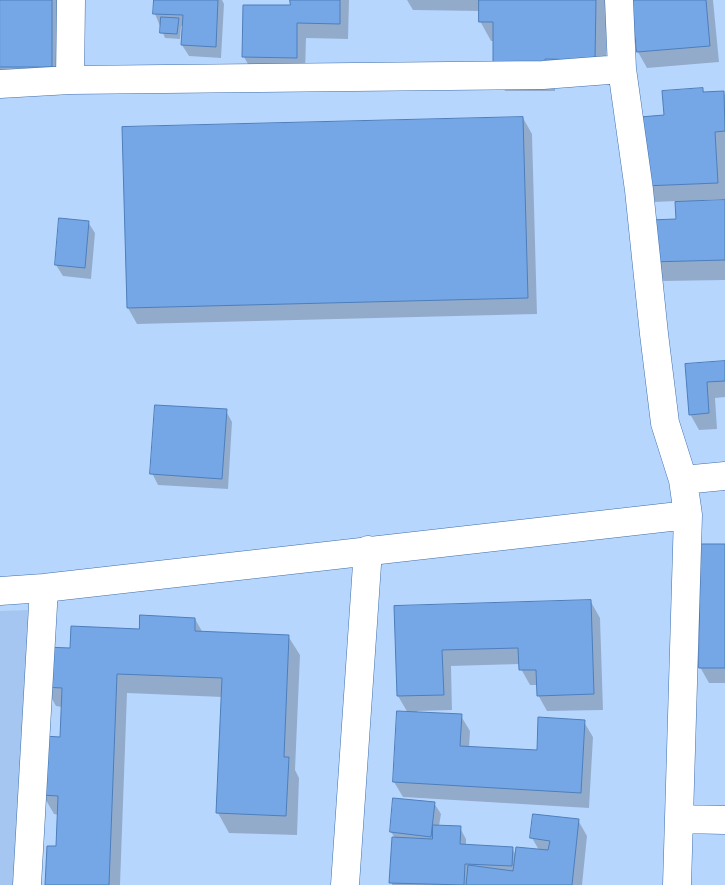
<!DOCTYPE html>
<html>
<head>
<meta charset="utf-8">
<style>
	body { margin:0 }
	canvas { display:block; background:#b7d6fe }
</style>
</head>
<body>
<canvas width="725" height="885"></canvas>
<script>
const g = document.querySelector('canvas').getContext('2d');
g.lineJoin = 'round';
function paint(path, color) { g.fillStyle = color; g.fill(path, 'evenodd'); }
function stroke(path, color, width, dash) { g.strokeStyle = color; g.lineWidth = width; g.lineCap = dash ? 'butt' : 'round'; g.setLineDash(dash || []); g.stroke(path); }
paint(new Path2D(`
	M30 610 15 885H0V611Z`), '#a5c6f1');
paint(new Path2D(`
	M0 0H58L60 83H0Z
	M156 0H222L224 4 221 58 189 56 182 45 183 26H181L180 39 165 38 155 14Z
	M291 0H349L348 39 306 38 305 74 253 73 244 57 291 6Z
	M407 0H607L606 79 555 78V91H505L494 71V41H491L480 21V11L413 10Z
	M633 0H713L719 62 647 68 638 52Z
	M703 90 705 93 723 92 725 95V199L704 200V202L725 201V280L663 281 652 262 677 220 676 201 654 202 645 186 665 116Z
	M523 118 532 134 537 314 137 324 128 308Z
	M60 220 88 222 95 233 91 279 63 276 56 265Z
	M725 362V397L715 398 717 429 699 430 690 414 686 365Z
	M226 411 232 422 228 489 158 485 152 473Z
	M725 545V683H709L700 667Z
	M591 602 600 618 603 710 547 711 538 695V685H530L521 669 520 664 451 666 452 710 417 711V713L461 716 470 731 469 748 538 751 584 722 593 737 589 808 403 797 394 782 408 713 398 696 395 607Z
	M195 619 203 633 288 636 300 655 295 770 299 778 297 835 229 833 218 813 222 697 127 693 120 885H46L58 847 59 815 54 814 43 795 61 738 62 707 56 706 45 687 71 649 140 630Z
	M395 799 434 803 441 814 439 826 460 828 466 839V846L512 848 516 855 539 850 532 838 578 820 587 836 582 885H392L395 838 391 832Z`), '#0003');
const building = new Path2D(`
	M0 0H52V67H0Z
	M154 0H218L216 47 181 45 183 15 153 14Z
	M290 0H340V24L297 23V58L242 57 243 5H290Z
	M479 0H596L595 60 545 59V72L493 71V22H479Z
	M632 0H706L710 46 637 52Z
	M161 17 179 18 177 34 160 33Z
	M703 88V92L724 91 725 131 715 132 718 183 644 186 640 117 664 115 662 91Z
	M523 117 528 298 127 308 122 127Z
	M725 200V260L650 262 649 220 676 219 675 202Z
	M59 218 89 221 85 268 55 265Z
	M725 361V381L707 382 709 413 689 415 685 364Z
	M155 405 227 409 222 479 150 474Z
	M701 544H725V668H699Z
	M591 600 594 694 537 696 536 670H519L518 648 442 650 444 695 397 696 394 606Z
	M140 615 195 618V631L289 635 284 757H289L286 816 216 813 222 678 117 674 109 885H45L47 846H56L58 796 41 795 44 736 60 737 62 688 43 687 45 647 70 648 71 626 139 629Z
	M397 711 462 714 460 746 537 750 538 717 585 720 581 793 393 782Z
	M393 798 435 802 431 837 390 832Z
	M533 814 579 819 572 885H466L468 865 513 871 516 847 548 850 550 841 530 838Z
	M433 825 461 826 460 844 513 847 512 866 465 864 464 885 389 883 392 837 432 839Z`);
paint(building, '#75a7e7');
stroke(building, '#4d7ebb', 1);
const minor = new Path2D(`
	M619 0 622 69 639 190 654 334 665 423 683 480
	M70 80 71 0
	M0 84 70 80 543 75 622 69
	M0 591 44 588 688 515 683 480 725 476
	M681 819 725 820
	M27 885 44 588
	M345 885 368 550
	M677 885 688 515`);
stroke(minor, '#3f6fab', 29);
stroke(minor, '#fff', 28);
</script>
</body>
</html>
